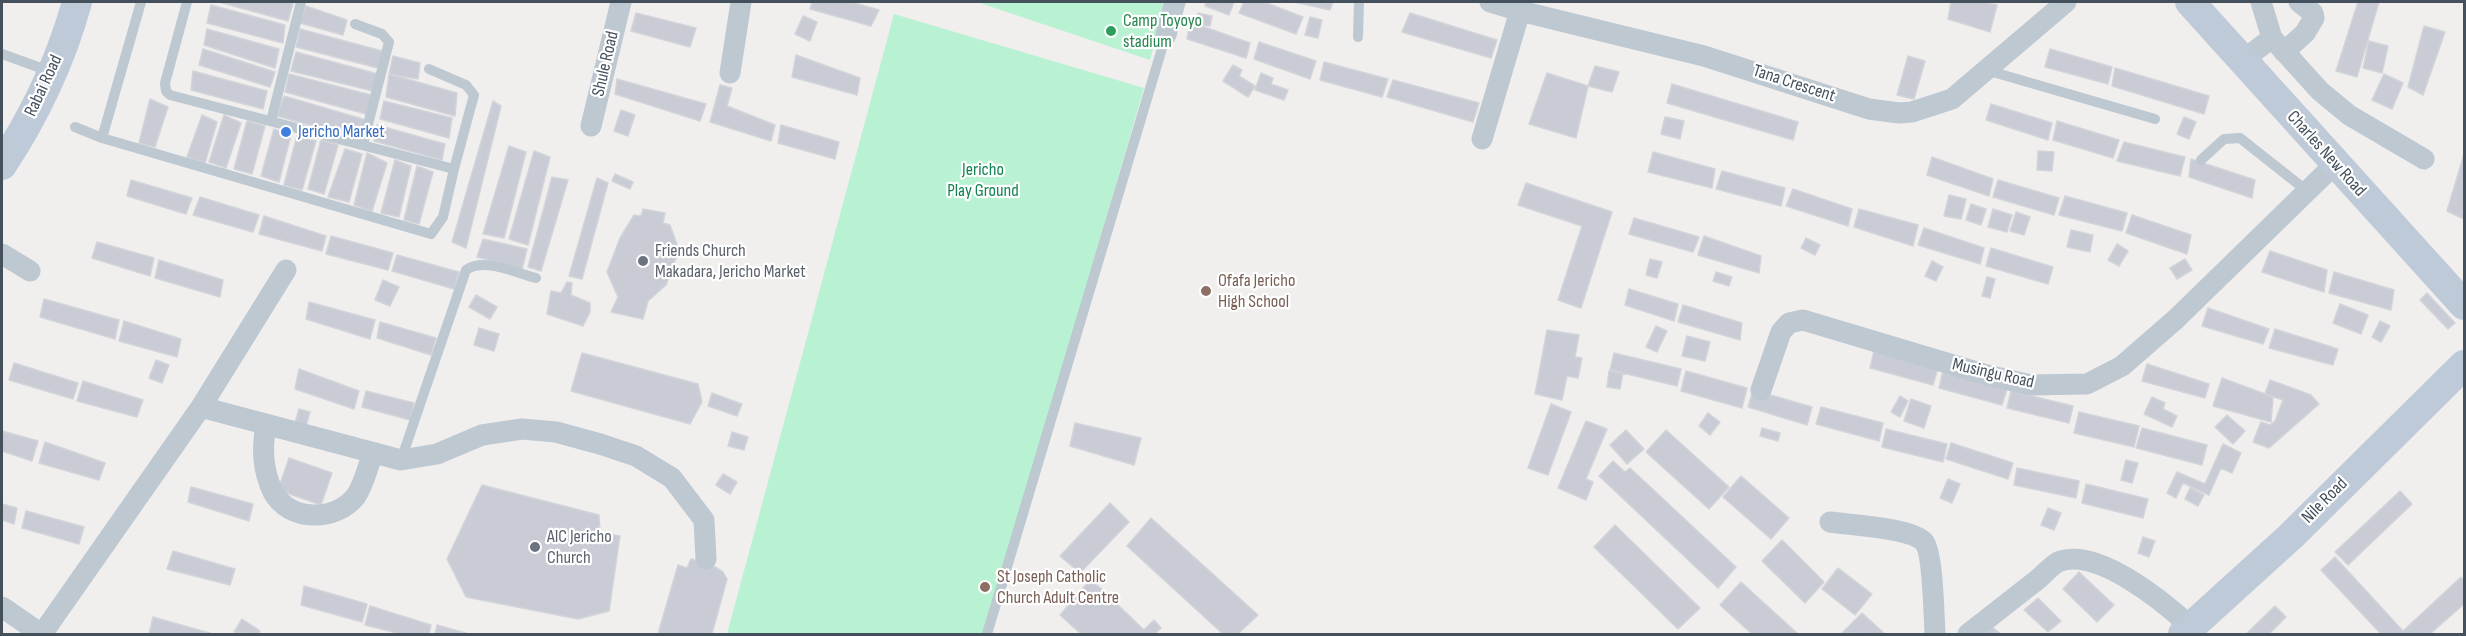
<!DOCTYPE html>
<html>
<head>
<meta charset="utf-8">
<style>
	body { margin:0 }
	#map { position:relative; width:2466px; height:636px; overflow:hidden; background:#f1eeee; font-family:"Sofia Sans Condensed",sans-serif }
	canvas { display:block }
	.frame { position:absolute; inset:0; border:3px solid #45505d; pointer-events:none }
</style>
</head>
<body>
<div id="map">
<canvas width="2466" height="636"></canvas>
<div class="frame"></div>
</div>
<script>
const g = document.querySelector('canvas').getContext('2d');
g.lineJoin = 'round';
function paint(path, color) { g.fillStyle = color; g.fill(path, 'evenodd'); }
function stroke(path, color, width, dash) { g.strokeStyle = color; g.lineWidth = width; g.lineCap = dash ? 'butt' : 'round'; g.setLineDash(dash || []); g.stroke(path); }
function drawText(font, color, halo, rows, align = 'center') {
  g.font = font + ' "Sofia Sans Condensed",sans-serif'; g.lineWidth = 4.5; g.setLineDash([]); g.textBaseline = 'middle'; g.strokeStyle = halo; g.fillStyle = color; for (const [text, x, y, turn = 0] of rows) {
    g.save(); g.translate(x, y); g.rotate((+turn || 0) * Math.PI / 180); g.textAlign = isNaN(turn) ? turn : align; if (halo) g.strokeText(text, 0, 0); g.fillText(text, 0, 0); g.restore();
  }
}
paint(new Path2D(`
	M977 2H1166L1150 60Z
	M894 14 1144 88 985 634H727Z`), '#b9f2d2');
const building = new Path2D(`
	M219 2H288L293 3 288 21Z
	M812 2H851L879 10 871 26 810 9Z
	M1206 2H1234L1229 15 1205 6Z
	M1244 2H1264L1303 17 1296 34 1239 13Z
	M1294 2H1333L1330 10Z
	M1951 2H1984L1997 5 1990 32 1948 19Z
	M2358 2H2379L2357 77 2336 71Z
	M211 5 285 25 283 43 207 23Z
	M306 6 347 20 343 35 300 23Z
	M636 13 696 28 690 47 631 31Z
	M1198 13 1212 16 1210 26 1196 24Z
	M1410 13 1497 40 1491 58 1402 32Z
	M803 16 817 22 810 41 795 34Z
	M1310 17 1322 20 1318 38 1305 35Z
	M1190 22 1250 43 1246 58 1187 39Z
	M2424 26 2445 32 2423 95 2408 87Z
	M207 29 279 49 275 68 204 45Z
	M300 29 382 51 378 68 296 47Z
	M2369 41 2388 46 2382 73 2363 68Z
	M1259 42 1316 61 1310 79 1254 59Z
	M203 49 275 72 270 87 199 65Z
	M2050 49 2112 67 2108 84 2045 67Z
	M296 52 378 74 373 91 291 71Z
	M796 55 860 78 857 95 792 77Z
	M393 56 420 63 418 79 389 74Z
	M1908 56 1925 61 1914 99 1897 95Z
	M1324 62 1388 79 1382 97 1320 80Z
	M1233 65 1242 70 1239 76 1255 86 1248 97 1223 81Z
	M1595 66 1619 72 1612 92 1588 86Z
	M2115 68 2209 96 2204 114 2112 86Z
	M193 71 267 91 263 109 191 90Z
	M1261 73 1273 78 1271 84 1288 90 1284 100 1255 90Z
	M1547 73 1588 86 1576 138 1529 124Z
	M289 74 371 95 366 114 285 92Z
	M389 74 457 93 455 116 386 97Z
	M2384 74 2403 83 2392 109 2372 100Z
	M617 79 706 104 700 121 615 94Z
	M1393 80 1479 103 1473 122 1387 97Z
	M1672 84 1798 122 1793 140 1667 103Z
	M720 85 732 88 727 106 775 125 771 141 710 122Z
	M284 96 366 120 360 139 277 116Z
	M150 99 168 107 155 147 139 143Z
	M384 101 452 118 449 138 380 119Z
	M493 101 501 106 466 248 452 242Z
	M1991 104 2052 123 2048 140 1986 120Z
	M621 110 635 115 628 136 614 131Z
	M202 115 217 122 205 163 187 157Z
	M224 115 241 123 226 168 209 162Z
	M1665 117 1684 121 1680 139 1661 134Z
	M2184 117 2196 122 2189 139 2177 134Z
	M247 121 265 126 252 174 234 169Z
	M2057 121 2119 140 2113 158 2053 140Z
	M377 125 445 144 442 160 374 141Z
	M781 125 839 142 835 159 778 143Z
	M274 129 291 135 279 182 261 176Z
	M297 136 316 141 302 190 284 185Z
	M321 140 338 145 324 194 308 189Z
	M2124 142 2185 157 2180 176 2117 161Z
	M509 146 526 152 504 238 483 234Z
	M345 149 362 154 349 202 328 197Z
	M534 151 550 157 528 245 509 239Z
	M2038 151 2054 152 2052 171 2037 170Z
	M1653 152 1715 169 1712 188 1648 172Z
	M367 153 387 163 372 211 354 205Z
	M2464 154V219L2447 211Z
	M1932 157 1993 179 1989 196 1927 175Z
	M2191 159 2255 180 2252 198 2189 177Z
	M395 160 411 166 399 217 381 213Z
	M417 166 433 172 419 224 404 220Z
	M1722 171 1785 188 1781 206 1716 189Z
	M615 174 633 182 630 189 612 181Z
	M552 177 568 180 541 271 528 267Z
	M597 178 608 183 582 279 569 276Z
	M131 180 192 198 186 214 127 196Z
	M1998 180 2059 198 2054 215 1993 197Z
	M1526 183 1612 212 1581 308 1558 300 1582 226 1518 205Z
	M1793 189 1852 209 1848 226 1786 206Z
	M1949 195 1966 199 1961 219 1944 216Z
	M2065 196 2127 213 2122 231 2059 215Z
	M200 197 259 215 253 232 193 215Z
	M1971 204 1986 209 1981 225 1966 220Z
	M643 209 665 213 663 223 670 225 679 250 666 285 648 301 643 319 611 312 618 297 607 272 620 238 634 215 641 216Z
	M1859 209 1918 225 1913 246 1854 227Z
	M1993 209 2012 215 2007 232 1988 227Z
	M2016 212 2030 217 2024 235 2010 231Z
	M2132 215 2191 235 2187 254 2126 233Z
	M264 216 326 236 322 251 259 234Z
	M1634 218 1699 237 1693 252 1629 234Z
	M1924 228 1984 248 1980 264 1918 245Z
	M2071 230 2093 235 2090 252 2067 247Z
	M331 236 393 253 388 270 326 254Z
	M1704 236 1761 256 1759 273 1698 255Z
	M1806 238 1820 245 1815 255 1801 248Z
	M483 239 527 249 522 269 477 257Z
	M97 242 154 258 150 276 92 258Z
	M2117 244 2128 251 2119 266 2108 260Z
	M1991 248 2053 267 2048 284 1986 266Z
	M2270 251 2327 270 2324 292 2262 272Z
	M397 255 459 272 454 289 392 271Z
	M1650 259 1662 262 1657 278 1646 275Z
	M2185 259 2192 270 2177 279 2170 268Z
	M159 260 223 280 220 297 155 278Z
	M1932 261 1943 267 1936 281 1925 276Z
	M1716 272 1732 277 1729 286 1713 281Z
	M2334 272 2394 290 2391 310 2329 293Z
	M1987 277 1995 279 1990 298 1982 296Z
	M383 280 399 287 390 306 375 300Z
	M567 282 572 283 571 295 590 303V312L583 326 547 314 551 291 561 293Z
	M1629 289 1678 304 1674 321 1625 305Z
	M2427 293 2455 323 2448 329 2420 300Z
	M476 295 497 307 490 319 469 307Z
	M44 299 119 320 115 339 40 317Z
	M309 302 375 320 370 339 306 319Z
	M2340 304 2368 315 2361 334 2333 323Z
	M1683 305 1742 323 1740 340 1678 322Z
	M2208 308 2269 329 2263 344 2202 326Z
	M124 321 181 339 177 357 119 341Z
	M2380 321 2390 326 2381 342 2372 337Z
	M380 322 436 338 431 355 377 338Z
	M1656 326 1667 331 1657 352 1646 347Z
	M479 328 499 334 494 351 474 345Z
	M2275 329 2338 349 2333 365 2269 348Z
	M1547 330 1579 335 1575 357 1582 358 1578 378 1567 376 1562 400 1535 394Z
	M1687 336 1710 342 1705 361 1682 356Z
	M1874 351 1938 368 1933 385 1870 368Z
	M582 353 698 384 702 402 690 424 571 391Z
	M1614 353 1681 369 1677 386 1610 370Z
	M156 360 169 365 162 383 149 378Z
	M14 363 78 383 73 399 9 380Z
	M2147 364 2209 384 2205 398 2142 381Z
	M299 369 359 391 354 409 295 389Z
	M1609 371 1623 373 1620 389 1607 387Z
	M1686 371 1747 388 1742 408 1681 391Z
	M1943 371 2007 389 2002 405 1939 388Z
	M2222 378 2273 397 2271 422 2213 406Z
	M2270 380 2311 395 2319 404 2269 448 2253 442 2261 422 2270 425 2275 421 2283 400 2265 394Z
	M83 381 143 400 137 417 77 401Z
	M1753 390 1812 407 1807 425 1748 407Z
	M366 391 414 403 410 420 362 407Z
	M2011 391 2073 406 2069 423 2007 408Z
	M712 393 742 404 737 416 708 406Z
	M1900 396 1908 401 1900 417 1891 412Z
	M2152 397 2165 403 2163 409 2177 416 2172 427 2144 414Z
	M1911 399 1931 406 1924 428 1904 421Z
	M1551 404 1571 412 1548 475 1528 468Z
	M1821 407 1883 423 1879 441 1816 424Z
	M299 409 310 412 306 426 295 423Z
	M2079 412 2139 426 2134 447 2074 433Z
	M1708 413 1720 422 1710 435 1699 426Z
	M2227 415 2245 431 2233 444 2215 427Z
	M1586 421 1607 429 1586 479 1593 482 1586 500 1558 488Z
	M1075 423 1141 438 1134 465 1070 446Z
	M1762 428 1780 433 1778 441 1760 436Z
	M2142 428 2207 445 2202 465 2136 448Z
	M1886 429 1947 444 1943 462 1882 447Z
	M1626 430 1644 449 1627 464 1610 445Z
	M1666 430 1729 487 1709 509 1646 452Z
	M2 431 38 441 32 461 2 451Z
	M732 432 748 437 744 450 728 446Z
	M45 442 105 463 99 480 39 463Z
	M1951 443 2013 463 2008 479 1946 459Z
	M2223 444 2241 453 2232 473 2221 468 2209 495 2183 483 2176 498 2167 493 2177 472 2205 484Z
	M289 458 332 473 321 505 278 490Z
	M2126 460 2138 463 2132 483 2121 480Z
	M1613 461 1625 472 1630 468 1736 567 1718 588 1599 476Z
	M2017 468 2079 481 2076 498 2014 485Z
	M723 474 737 482 730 494 716 485Z
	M1741 476 1789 518 1771 539 1723 497Z
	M1948 479 1960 484 1952 503 1940 498Z
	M2086 484 2148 499 2143 518 2082 503Z
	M482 485 599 515 600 532 620 536 609 611 578 619 466 597 447 559Z
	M191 487 253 504 249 521 188 502Z
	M2190 488 2204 495 2198 506 2185 499Z
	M2400 491 2412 504 2348 565 2335 552Z
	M1110 503 1129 522 1080 573 1060 556Z
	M2 504 17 508 14 524 2 520Z
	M2048 508 2061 513 2054 530 2041 525Z
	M26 511 84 527 79 544 22 528Z
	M1151 518 1258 615 1238 634H1223L1127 546Z
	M1615 525 1700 608 1678 629 1594 547Z
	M2143 537 2155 541 2149 557 2138 553Z
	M1782 540 1824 582 1805 603 1762 561Z
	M173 551 235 569 230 585 167 569Z
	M2335 557 2403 631 2461 577 2464 581V604L2430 634H2381L2321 570Z
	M691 559 712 565 723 572 727 579 712 634H658L678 565 687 568Z
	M1838 568 1872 594 1855 615 1822 589Z
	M2079 572 2114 605 2097 622 2063 589Z
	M1091 579 1144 630 1154 620 1161 628 1155 634H1081L1060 615Z
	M1741 582 1798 634H1752L1720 605Z
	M304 586 367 604 362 622 301 605Z
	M2038 598 2061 621 2048 632 2024 610Z
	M370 606 431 625 429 634H401L365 625Z
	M2275 606 2286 617 2269 634H2246Z
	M1862 613 1885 634 1842 633Z
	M153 617 213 634H149Z
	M242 619 260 631 258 634 234 632Z
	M437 625 469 634H435Z
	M1992 627 2001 634H1985Z`);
paint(building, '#c9ccd4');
stroke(building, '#d2d4da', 1.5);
stroke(new Path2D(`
	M355 24 382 34 389 42 363 144
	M1358 37 1359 2
	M2 54 49 71
	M429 69 466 85 474 95 454 169
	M1986 70 2155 119
	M271 121 301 2
	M75 127 102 138 431 234 443 217 454 169 170 95 166 91 165 83 187 2
	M102 138 141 2
	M2201 160 2224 139 2240 138 2307 191
	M401 460 466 270C484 257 516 273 536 278
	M987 634 1166 35`), '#bdc8d1', 10);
stroke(new Path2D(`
	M1490 2 1520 11 1704 56 1869 109 1899 113 1912 112 1952 99 2066 2
	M1166 35 1175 2
	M2272 38 2320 91 2349 115 2424 159
	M2284 52 2305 33 2314 18 2313 13 2299 2
	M2243 60 2272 38 2261 2
	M730 73 741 2
	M591 126 621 2
	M1482 139 1520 11
	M2 254 30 271
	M1761 390 1781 332 1789 323 1803 320 1987 375 2031 385 2087 384 2122 366 2176 319 2335 164
	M201 407 401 460 437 454 482 435 522 429 556 432 600 444 636 456 672 478 704 520 706 559
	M266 424C262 448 262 469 273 492 289 522 336 522 356 496 364 484 368 466 373 453
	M1830 522C1850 525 1912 528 1924 542 1933 552 1934 618 1935 634
	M2 607 41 634
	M42 634 201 407 286 270
	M1968 634C1991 616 2014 598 2037 580 2043 575 2051 566 2058 562 2097 546 2165 603 2191 627`), '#bdc8d1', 21);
stroke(new Path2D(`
	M2190 2 2464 305
	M2 165C35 115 61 60 77 2
	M2183 634 2291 536 2464 365`), '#bfcad8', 30);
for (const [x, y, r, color] of [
	[1111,31,6,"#2e9e5b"],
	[286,132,6,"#3f7fe0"],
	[643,261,6,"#6b7280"],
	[1206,291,6,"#8d6e63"],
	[535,547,6,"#6b7280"],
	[985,587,6,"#8d6e63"]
]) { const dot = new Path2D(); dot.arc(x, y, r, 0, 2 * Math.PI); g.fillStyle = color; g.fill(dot); stroke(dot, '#fff', 2); }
drawText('18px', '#27864d', '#fff', [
	["Camp Toyoyo",1123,21],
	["stadium",1123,42]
], 'left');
drawText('18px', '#45505d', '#fff', [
	["Shule Road",606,64,-77],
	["Tana Crescent",1794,84,18],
	["Rabai Road",44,86,-65],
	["Charles New Road",2326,154,48],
	["Musingu Road",1993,374,13],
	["Nile Road",2325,501,-45]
]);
drawText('18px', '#366cbe', '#fff', [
	["Jericho Market",298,132]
], 'left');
drawText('18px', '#118350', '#fff', [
	["Jericho",983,170],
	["Play Ground",983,191]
]);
drawText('18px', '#5b616d', '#fff', [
	["Friends Church",655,251],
	["Makadara, Jericho Market",655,272],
	["AIC Jericho",547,537],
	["Church",547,558]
], 'left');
drawText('18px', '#785e54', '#fff', [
	["Ofafa Jericho",1218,281],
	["High School",1218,302],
	["St Joseph Catholic",997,577],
	["Church Adult Centre",997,598]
], 'left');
</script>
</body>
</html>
